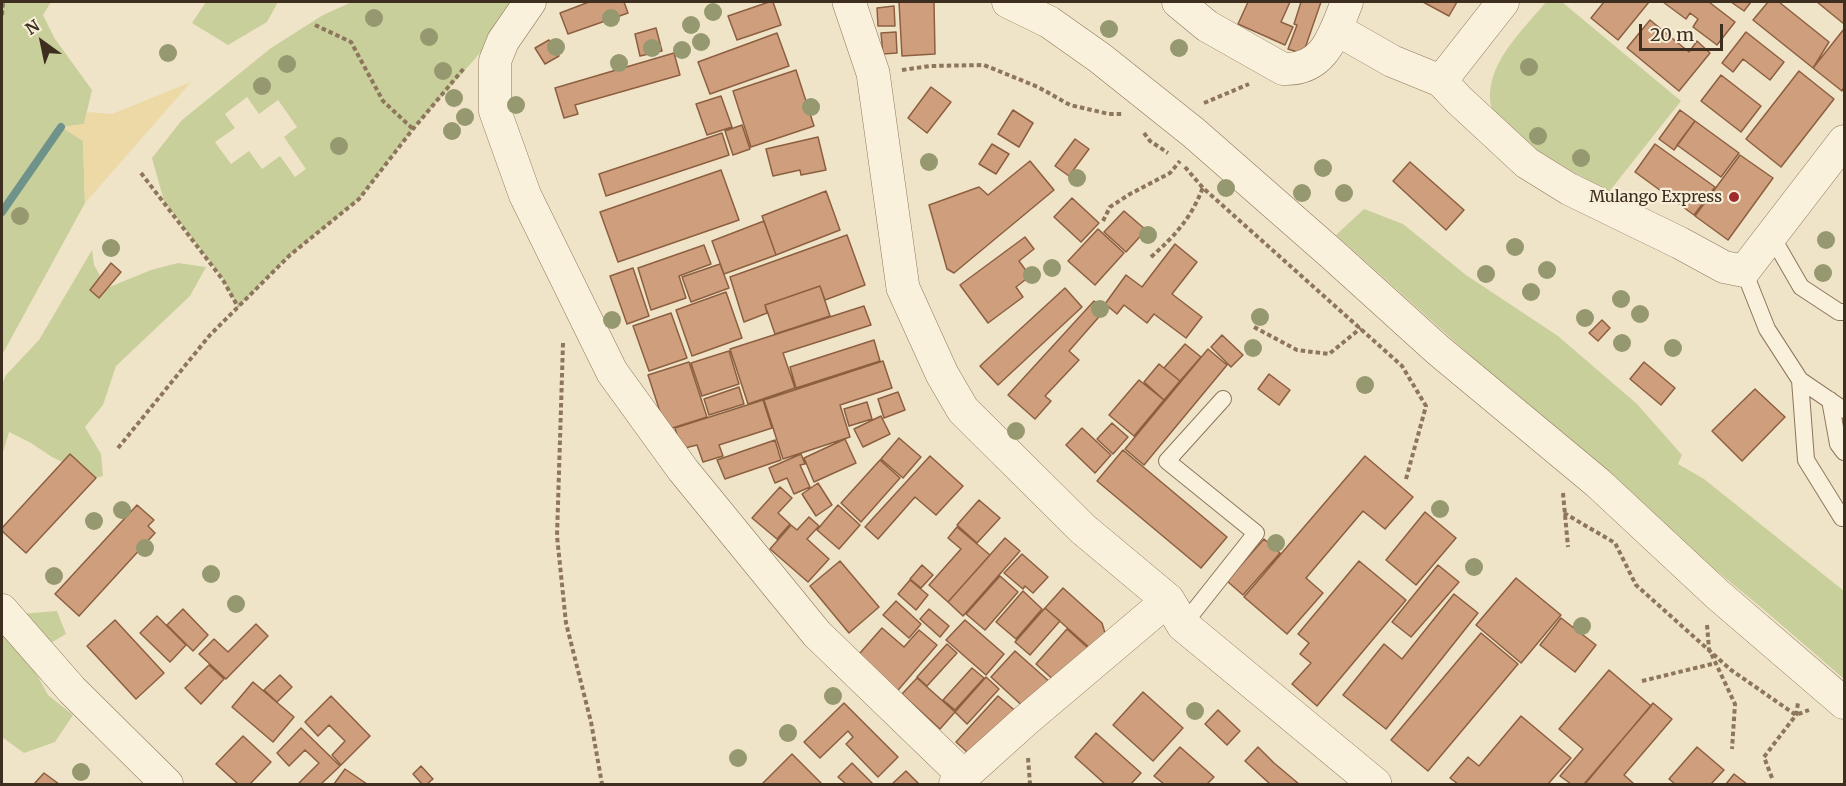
<!DOCTYPE html>
<html>
<head>
<meta charset="utf-8">
<style>
	body { margin:0 }
	#map { position:relative; width:1846px; height:786px; overflow:hidden; background:#f0e4c8; font-family:Merriweather,serif }
	canvas { display:block }
	.frame { position:absolute; inset:0; border:3px solid #3d2e20; pointer-events:none }
	.north { position:absolute; left:12px; top:12px; width:60px; height:60px; -webkit-text-stroke:4px #f7eed8; paint-order:stroke; rotate:327deg; font-size:16px; font-weight:700; line-height:24px; text-align:center; color:#3d2e20 }
	.north::after { content:''; display:block; margin:auto; width:21px; height:27px; background:#3d2e20; clip-path:polygon(50% 0,100% 100%,50% 72%,0 100%) }
	.scale { position:absolute; left:1639px; top:24px; width:84px; height:27px; box-sizing:border-box; border:3px solid #3d2e20; border-top:0; padding-left:8px; font-size:18px; line-height:21px; white-space:nowrap; color:#3d2e20; -webkit-text-stroke:4px #f7eed8; paint-order:stroke }
</style>
</head>
<body>
<div id="map">
<canvas width="1846" height="786"></canvas>
<div class="frame"></div>
<div class="north">N</div>
<div class="scale">20 m</div>
</div>
<script>
const g = document.querySelector('canvas').getContext('2d');
g.lineJoin = 'round';
function paint(path, color) { g.fillStyle = color; g.fill(path, 'evenodd'); }
function stroke(path, color, width, dash) { g.strokeStyle = color; g.lineWidth = width; g.lineCap = dash ? 'butt' : 'round'; g.setLineDash(dash || []); g.stroke(path); }
function drawText(font, color, halo, rows, align = 'center') {
  g.font = font + ' Merriweather,serif'; g.lineWidth = 4.5; g.setLineDash([]); g.textBaseline = 'middle'; g.strokeStyle = halo; g.fillStyle = color; for (const [text, x, y, turn = 0] of rows) {
    g.save(); g.translate(x, y); g.rotate((+turn || 0) * Math.PI / 180); g.textAlign = isNaN(turn) ? turn : align; if (halo) g.strokeText(text, 0, 0); g.fillText(text, 0, 0); g.restore();
  }
}
paint(new Path2D(`
	M2 2H51L43 15 55 39 92 90 84 124 63 127 83 141 85 203 2 355Z
	M206 2H278L267 22 228 45 192 23Z
	M352 2H525L413 129 359 199 290 255 238 307 221 276 164 201 152 158 182 120 271 48 323 15ZM247 97 259 114 278 100 297 127 284 137 306 169 295 177 280 156 262 169 249 151 231 164 215 142 235 128 225 114Z
	M1546 2H1562L1681 101 1608 193 1499 127C1496 119 1491 109 1490 100 1488 61 1523 30 1546 2Z
	M1364 209 1403 224 1466 275 1558 336 1637 404 1682 455 1678 464 1704 479 1844 591V679L1763 609 1638 506 1336 235Z
	M92 250 94 265 107 288 151 270 178 263 206 267 190 296 116 366 103 405 85 427 101 454 103 476 96 478 52 457 31 443 9 432 2 455V384L6 375 39 340Z
	M2 595 21 614 57 611 66 634 27 657 48 695 73 715 55 742 24 753 2 737Z`), '#c9cf9b');
paint(new Path2D(`
	M191 82 85 203 83 141 61 127 84 124 87 112 112 114Z`), '#ecd9a5');
stroke(new Path2D(`
	M2 212 61 127`), '#6f938a', 8);
const building = new Path2D(`
	M589 2H624L628 13 568 34 560 13Z
	M769 2H773L781 25 737 40 728 16Z
	M899 2H934L935 54 902 56Z
	M1248 2H1290L1281 22 1293 27 1285 45 1238 24Z
	M1301 2H1321L1303 54 1288 49 1297 25 1294 24Z
	M1423 2H1457L1449 16Z
	M1604 2H1649L1618 40 1591 18Z
	M1663 2H1709L1735 22 1717 45 1693 27 1698 19 1690 13 1686 19Z
	M1731 2H1751L1744 11Z
	M1768 2H1779L1829 42 1813 68 1753 20Z
	M1817 2H1844V24Z
	M894 6 895 26H878L877 8Z
	M1650 20 1689 52 1697 41 1710 53 1679 91 1627 48Z
	M656 28 662 51 640 56 635 34Z
	M1844 29V87L1842 91 1813 68Z
	M896 32 897 53 883 54 881 33Z
	M1746 32 1784 62 1770 80 1743 59 1733 72 1722 63Z
	M777 33 789 66 710 94 698 62Z
	M549 40 559 56 545 64 535 48Z
	M674 53 680 75 575 105 578 114 564 118 555 88Z
	M796 70 814 126 751 147 733 91Z
	M1799 71 1834 99 1781 167 1746 139Z
	M1721 75 1761 106 1741 132 1701 101Z
	M931 87 951 102 927 133 908 118Z
	M721 96 732 127 707 135 696 104Z
	M1013 110 1033 123 1019 147 998 134Z
	M1680 110 1695 121 1674 150 1659 139Z
	M1695 121 1739 153 1721 177 1677 145Z
	M742 125 750 149 733 155 725 131Z
	M722 133 729 155 606 196 599 174Z
	M818 137 826 170 801 175 800 170 773 176 766 149Z
	M1075 139 1089 149 1069 176 1055 166Z
	M992 144 1009 154 996 174 979 164Z
	M1655 144 1715 187 1694 215 1635 172Z
	M1740 155 1773 178 1728 240 1695 216Z
	M1030 161 1054 190 954 273 947 269 929 205 979 187 988 195Z
	M1410 162 1464 210 1446 230 1393 181Z
	M721 170 739 220 618 262 600 212Z
	M826 191 840 230 776 255 762 216Z
	M1072 198 1099 223 1081 242 1054 217Z
	M1124 211 1146 230 1126 252 1104 232Z
	M764 221 776 255 724 274 712 241Z
	M1098 229 1124 253 1095 285 1068 261Z
	M847 235 865 285 825 300 820 286 765 305 767 313 744 322 730 277Z
	M1025 237 1034 249 1019 261 1030 276 1016 287 1023 297 988 323 960 285Z
	M1175 244 1197 262 1172 294 1202 317 1186 338 1154 314 1147 323 1124 305 1117 314 1105 304 1126 275 1142 287Z
	M704 245 711 264 679 276 686 298 651 310 638 268Z
	M111 263 121 272 99 298 90 290Z
	M720 264 729 288 691 302 682 277Z
	M633 268 649 316 627 324 610 276Z
	M820 286 830 316 775 334 765 305Z
	M1065 288 1082 307 998 385 980 366Z
	M726 292 742 338 692 356 676 310Z
	M1094 301 1105 310 1069 351 1079 360 1045 396 1051 401 1035 419 1008 395Z
	M864 306 871 325 783 353 795 388 748 404 730 349Z
	M671 313 687 358 649 371 633 326Z
	M1602 320 1610 328 1598 341 1589 333Z
	M1222 335 1243 355 1231 367 1211 347Z
	M874 340 880 361 796 388 790 367Z
	M1185 344 1201 357 1180 381 1164 368Z
	M1208 349 1227 365 1144 465 1125 449Z
	M729 351 739 384 702 396 691 363Z
	M883 361 892 388 840 405 850 437 783 459 764 400Z
	M689 362 707 417 666 430 648 375Z
	M1644 362 1675 388 1661 405 1630 379Z
	M1159 364 1180 381 1164 400 1144 382Z
	M1269 374 1290 390 1279 405 1258 389Z
	M1139 380 1164 400 1134 436 1109 415Z
	M739 387 744 404 709 415 704 399Z
	M1755 389 1785 417 1742 461 1712 431Z
	M898 392 905 410 884 418 878 399Z
	M763 400 772 428 719 445 723 456 703 462 697 445 681 449 675 428Z
	M867 402 872 419 849 426 844 409Z
	M881 416 890 434 863 447 854 429Z
	M1112 423 1128 437 1113 454 1097 439Z
	M1082 428 1111 455 1095 473 1066 445Z
	M899 438 921 457 903 478 881 459Z
	M845 439 856 463 814 482 804 458Z
	M775 440 781 460 725 479 717 460Z
	M1123 450 1227 537 1201 568 1097 481Z
	M70 454 96 478 26 553 2 531V528Z
	M801 454 805 464 800 465 810 487 794 494 787 478 775 483 769 468Z
	M930 456 963 486 936 515 915 497 878 539 865 527Z
	M1365 456 1413 497 1385 529 1363 511 1306 578 1323 593 1287 634 1244 597Z
	M880 460 900 478 861 522 841 503Z
	M818 483 832 505 816 516 802 494Z
	M780 487 792 498 778 513 790 524 777 539 752 518Z
	M979 500 1000 518 977 543 957 525Z
	M137 505 154 520 148 526 155 533 79 616 55 594Z
	M838 505 860 525 839 549 817 530Z
	M1425 512 1456 538 1416 585 1386 560Z
	M809 517 819 526 807 539 829 559 808 582 770 549 791 525 797 530Z
	M957 527 990 555 948 602 929 585 961 549 948 538Z
	M1005 538 1020 551 963 616 948 602Z
	M1264 539 1280 553 1243 595 1227 581Z
	M1022 554 1048 577 1033 593 1025 586 1023 589 1004 573Z
	M840 561 879 607 849 633 810 586Z
	M1359 561 1406 600 1317 706 1292 684 1311 663 1300 654 1309 643 1298 634Z
	M922 565 933 575 921 588 910 579Z
	M1438 565 1459 582 1411 637 1392 622Z
	M1000 576 1018 592 985 630 966 614Z
	M1516 578 1561 615 1521 663 1476 625Z
	M910 580 928 595 916 610 898 594Z
	M1063 588 1102 623 1105 633 1091 649 1045 608Z
	M1023 591 1042 609 1016 639 996 622Z
	M1454 594 1478 613 1386 729 1343 695 1384 644 1402 659Z
	M896 601 921 624 909 638 883 615Z
	M1045 608 1060 621 1030 655 1015 642Z
	M183 609 208 635 193 651 167 625Z
	M929 609 949 626 940 637 920 619Z
	M157 616 186 645 170 662 140 633Z
	M1561 618 1596 645 1575 672 1540 645Z
	M115 620 164 673 136 699 87 646Z
	M965 620 1004 654 986 675 946 640Z
	M256 624 268 636 226 679 199 654 214 639 228 652Z
	M882 628 904 647 919 630 937 645 893 696 853 661Z
	M1067 629 1088 648 1057 683 1036 664Z
	M1481 633 1518 664 1428 771 1391 740Z
	M947 644 957 653 927 686 917 677Z
	M1015 651 1051 683 1027 710 991 677Z
	M209 665 224 679 201 704 185 688Z
	M972 668 984 678 955 710 943 700Z
	M1609 670 1651 706 1584 784H1571L1560 776 1583 749 1559 729Z
	M280 675 292 687 277 702 264 690Z
	M986 677 999 689 967 724 955 712Z
	M917 678 955 712 940 729 902 694Z
	M253 682 294 717 273 742 232 707Z
	M1143 692 1183 728 1153 761 1113 725Z
	M331 696 370 736 341 765 332 755 345 741 329 725 318 736 305 722Z
	M998 696 1019 714 977 761 956 742Z
	M844 703 898 757 878 777 846 744 853 737 848 731 820 758 804 742Z
	M1653 703 1672 719 1624 775 1633 783 1632 784H1585Z
	M1218 710 1240 731 1227 745 1205 724Z
	M1521 716 1571 758 1548 784H1458L1450 778 1468 757 1479 766Z
	M301 728 340 766 321 784H301L299 783 319 763 305 750 289 766 277 753Z
	M1096 733 1141 773 1131 784H1105L1075 757Z
	M243 736 271 762 250 784H238L216 764Z
	M1180 747 1214 777 1207 784H1164L1154 776Z
	M1258 747 1274 763 1299 784H1270L1245 761Z
	M1697 747 1724 770 1711 784H1675L1669 779Z
	M792 754 822 784H762Z
	M852 763 873 784H846L838 777Z
	M421 766 433 779 427 784H422L413 774Z
	M345 769 367 784H334Z
	M906 771 919 784H892Z
	M44 773 59 784H34Z
	M1734 774 1747 784H1726Z`);
paint(building, '#cf9f7d');
stroke(building, '#8d5f41', 1.5);
const service = new Path2D(`
	M1771 235 1801 287 1839 312H1844
	M1744 271 1767 329 1800 380 1844 410
	M1800 380 1806 460 1842 518
	M1830 400 1838 444 1844 452
	M1183 625 1256 533 1167 461 1223 399`);
const minor = new Path2D(`
	M530 2 503 41 495 61V111L525 195 612 372 683 470 817 634 964 776
	M1008 2 1049 22 1100 58 1194 133 1332 254 1438 350 1598 483 1717 594 1844 703
	M1178 2 1207 26 1283 69C1325 71 1334 34 1347 2
	M1336 29 1392 61 1441 81 1459 100 1527 163 1569 189 1680 243 1724 267 1744 271 1844 141
	M1441 81 1503 2
	M2 610 72 690 167 784
	M955 784 1025 721 1168 600`);
const tertiary = new Path2D(`
	M849 2 873 73 903 288 942 374 963 410 1083 529 1168 600 1183 625 1375 784`);
stroke(service, '#8d765c', 18);
stroke(minor, '#8d765c', 33);
stroke(tertiary, '#8d765c', 34);
stroke(new Path2D(`
	M2 15 3 2
	M315 25 351 42 383 101 413 129
	M902 70 930 66 984 65 1038 87 1070 105 1109 114H1122
	M1204 103 1249 84
	M1144 133 1150 141 1168 153
	M1185 167 1203 188 1402 366 1426 406 1406 479
	M141 173 223 280 238 307
	M1103 221 1110 207 1130 194 1170 173 1180 161
	M1151 257C1175 236 1192 217 1203 187
	M1254 327 1297 350 1329 354 1361 328
	M563 343 557 536 566 623 591 722 602 784
	M118 448 210 335 290 255 359 199 413 129 465 67
	M1563 493 1568 547
	M1564 513 1615 543 1636 585 1731 670 1796 715 1809 710
	M1707 625 1709 649 1735 704 1732 749
	M1642 681 1716 663
	M1028 758 1030 784
	M1772 778 1764 757 1796 715 1798 703`), '#8d765c', 4, [4.5, 3]);
stroke(service, '#faf1dc', 16);
stroke(minor, '#faf1dc', 32);
stroke(tertiary, '#faf1dc', 33);
g.fillStyle = '#96986f';
for (const [x, y] of [
	[713,12],
	[374,18],
	[611,18],
	[691,25],
	[1109,29],
	[429,37],
	[701,42],
	[556,47],
	[652,48],
	[1179,48],
	[682,50],
	[168,53],
	[619,63],
	[287,64],
	[1529,67],
	[443,71],
	[262,86],
	[454,98],
	[516,105],
	[811,107],
	[465,117],
	[452,131],
	[1538,136],
	[339,146],
	[1581,158],
	[929,162],
	[1323,168],
	[1077,178],
	[1226,188],
	[1302,193],
	[1344,193],
	[20,216],
	[1148,235],
	[1826,240],
	[1515,247],
	[111,248],
	[1052,268],
	[1547,270],
	[1823,273],
	[1486,274],
	[1032,275],
	[1531,292],
	[1621,299],
	[1100,309],
	[1640,314],
	[1260,317],
	[1585,318],
	[612,320],
	[1622,343],
	[1253,348],
	[1673,348],
	[1365,385],
	[1016,431],
	[1440,509],
	[122,510],
	[94,521],
	[1276,543],
	[145,548],
	[1474,567],
	[211,574],
	[54,576],
	[236,604],
	[1582,626],
	[833,696],
	[1195,711],
	[788,733],
	[738,758],
	[81,772]
]) { g.beginPath(); g.arc(x, y, 9, 0, 2 * Math.PI); g.fill(); }
for (const [x, y, r, color] of [
	[1734,197,6,"#9e2a2b"]
]) { const dot = new Path2D(); dot.arc(x, y, r, 0, 2 * Math.PI); g.fillStyle = color; g.fill(dot); stroke(dot, '#f7eed8', 2); }
drawText('16px', '#3d2e20', '#f7eed8', [
	["Mulango Express",1722,197]
], 'right');
</script>
</body>
</html>
